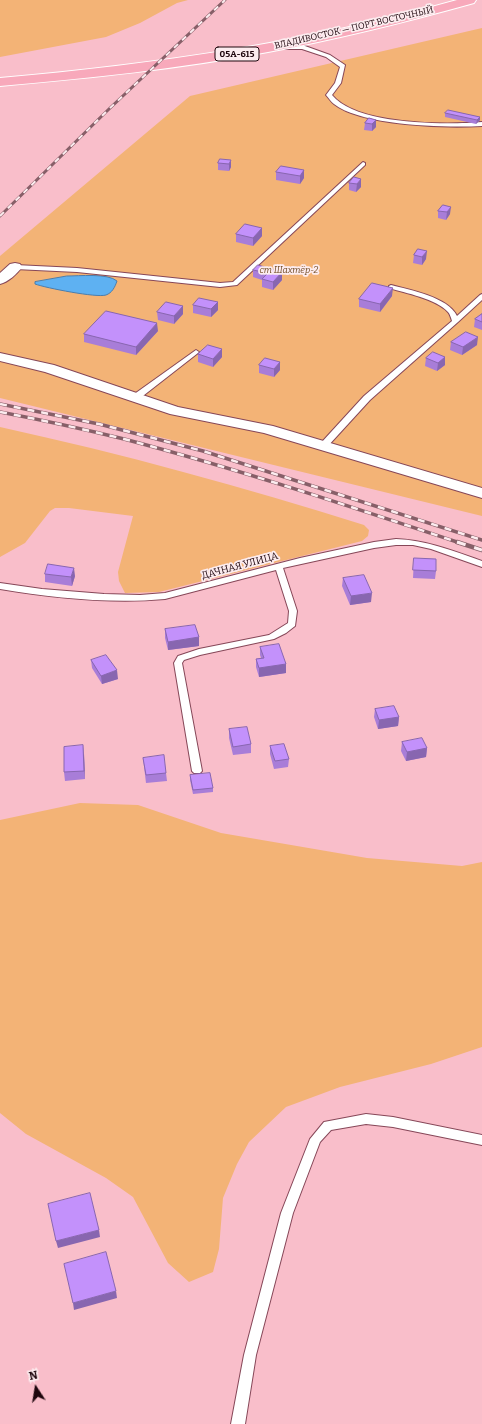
<!DOCTYPE html>
<html>
<head>
<meta charset="utf-8">
<style>
	body { margin:0 }
	#map { position:relative; width:482px; height:1424px; overflow:hidden; background:#f9beca; font-family:Bitter,serif }
	canvas { display:block }
	.north { position:absolute; left:16px; top:1368px; width:40px; height:40px; -webkit-text-stroke:3px #fcecef; paint-order:stroke; rotate:348deg; font-size:11px; font-weight:700; line-height:16px; text-align:center; color:#1e060d }
	.north::after { content:''; display:block; margin:auto; width:14px; height:18px; background:#1e060d; clip-path:polygon(50% 0,100% 100%,50% 72%,0 100%) }
</style>
</head>
<body>
<div id="map">
<canvas width="482" height="1424"></canvas>
<div class="north">N</div>
</div>
<script>
const g = document.querySelector('canvas').getContext('2d');
g.lineJoin = 'round';
function paint(path, color) { g.fillStyle = color; g.fill(path, 'evenodd'); }
function stroke(path, color, width, dash) { g.strokeStyle = color; g.lineWidth = width; g.lineCap = dash ? 'butt' : 'round'; g.setLineDash(dash || []); g.stroke(path); }
function drawText(font, color, halo, rows, align = 'center') {
  g.font = font + ' Bitter,serif'; g.lineWidth = 3.5; g.setLineDash([]); g.textBaseline = 'middle'; g.strokeStyle = halo; g.fillStyle = color; for (const [text, x, y, turn = 0] of rows) {
    g.save(); g.translate(x, y); g.rotate((+turn || 0) * Math.PI / 180); g.textAlign = isNaN(turn) ? turn : align; if (halo) g.strokeText(text, 0, 0); g.fillText(text, 0, 0); g.restore();
  }
}
paint(new Path2D(`
	M0 0H188L177 3 140 23 106 37 0 57Z
	M482 28V516L0 398V256L190 96Z
	M0 427C123 454 244 487 364 525L369 530 368 536 362 541 159 592 125 593 119 581 118 572 133 516 69 508H55L50 511 25 543 0 557Z
	M80 803 138 805 221 833 367 858 462 866 482 862V1047L431 1064 340 1087 286 1107 249 1142 237 1164 223 1198 219 1249 213 1272 189 1282 168 1263 133 1197 106 1178 26 1134 0 1113V820Z`), '#f3b376');
const water = new Path2D(`
	M67 276C79 276 108 273 117 281 115 287 112 293 106 295 97 298 46 288 35 284V282Z`);
paint(water, '#5eb1f2');
stroke(water, '#4b7ead', 1);
const lane = new Path2D(`
	M282 46H305L330 55 345 65 341 83 332 95C356 125 445 125 482 122V126C447 128 362 126 334 104 331 102 329 98 326 95L335 83 340 67 326 57 302 49H280V47Z
	M363 162 365 163V165L237 285 220 287 77 272 15 269 12 267 15 265 77 268 220 283 233 282Z
	M391 285C410 290 448 297 457 316L480 295 482 294V300L458 322 370 400 327 447H321V443L364 396 452 321C451 318 450 314 448 312 437 299 405 293 389 288V286Z
	M196 350 199 352 198 353 139 399H133V395Z
	M396 539C426 540 454 551 482 561V567L431 549 413 545H396L374 548 283 568 297 611 295 626 286 633 274 639 200 655 184 660 182 663 202 771 200 773H194L192 771 174 663 178 656 199 649 269 635 288 623 289 611 276 570 165 599C111 604 54 598 0 589V583L42 589 104 594 140 595 165 593 300 558 374 542Z
	M366 1114 393 1117 482 1135V1145L393 1127 366 1124 331 1130 320 1142 293 1213 256 1355 245 1424H231L244 1355 281 1213 310 1139 324 1122Z`);
const street = new Path2D(`
	M15 263 20 264 22 267C17 274 8 282 0 284V273L10 264Z
	M0 353 54 365 178 407 273 426 482 488V498L264 433 170 414 45 372 0 361Z`);
const highway = new Path2D(`
	M457 0H476L474 3C406 22 338 39 268 52 179 69 90 78 0 86V78C156 64 305 43 457 0Z`);
stroke(lane, '#864758', 2);
stroke(street, '#864758', 2);
stroke(highway, '#fff', 2);
paint(lane, '#fff');
paint(street, '#fff');
paint(highway, '#f8a9bb');
const railFar2 = new Path2D(`
	M0 216 109 109 225 0`);
const railFar1 = new Path2D(`
	M0 404 99 424 203 451 482 540
	M0 412C42 420 83 429 124 439 238 469 349 506 460 543`);
const rail = new Path2D(`
	M457 542 482 550`);
stroke(railFar2, '#875f68', 3);
stroke(railFar1, '#875f68', 3.5);
stroke(rail, '#875f68', 4.5);
stroke(railFar2, '#fcecef', 2, [5.5]);
stroke(railFar1, '#fcecef', 2.5, [7]);
stroke(rail, '#fcecef', 3, [9]);
paint(new Path2D(`
	M445 113 480 117V120L476 124 445 117Z
	M369 118 376 127 372 131 364 130 365 123Z
	M231 160V167L229 171 218 170V163Z
	M304 170V178L300 184 276 180V172Z
	M354 177 361 187 356 192 349 190V183Z
	M443 205 450 214 446 220 438 218V211Z
	M262 228V236L253 246 236 242V234Z
	M418 249 426 259 422 265 413 263 414 255Z
	M253 270 282 272V280L273 290 262 287V280L253 277Z
	M392 296 380 312 359 307V299Z
	M193 305 218 310 211 317 193 313Z
	M157 312 183 314 174 324 158 320Z
	M482 314V330L474 327 475 319Z
	M158 331 136 355 84 342V334Z
	M451 342 477 345 462 355 450 350Z
	M198 354 222 357 213 367 198 362Z
	M445 357V365L437 371 425 366 426 358Z
	M259 365 280 370 274 377 259 373Z
	M414 558 436 571 435 579 413 578Z
	M45 574 75 576 72 586 45 582Z
	M343 578 371 602 350 605 342 586Z
	M165 629 199 637V646L168 650 165 638Z
	M260 647 286 664V673L259 677 256 667V659L261 658 260 655Z
	M91 660 118 679 102 684 92 668Z
	M375 709 399 717 398 726 378 729 374 717Z
	M229 729 251 744V753L233 755 229 738Z
	M402 742 427 748 426 757 406 761 401 751Z
	M270 746 289 759 288 767 274 769 270 754Z
	M84 754 85 779 65 781 64 772Z
	M143 758 166 773 167 781 146 783Z
	M190 775 213 788V792L193 794 190 780Z`), '#a87dd8');
paint(new Path2D(`
	M480 117V120L476 124 477 120Z
	M376 120V127L372 131V124Z
	M231 160V167L229 171V164Z
	M304 170V178L300 184V176Z
	M361 179V187L356 192 357 184Z
	M451 207 450 214 446 220 447 212Z
	M262 228V236L253 246V238Z
	M427 251 426 259 422 265V257Z
	M282 272V280L273 290V282Z
	M393 288 392 296 380 312V304Z
	M218 302V310L211 317V309Z
	M183 306V314L174 324V316Z
	M157 323 158 331 136 355V347Z
	M478 337 477 345 462 355 463 347Z
	M222 349V357L213 367V359Z
	M445 357V365L437 371 438 363Z
	M280 362V370L274 377V369Z
	M74 568 75 576 72 586 71 577Z
	M372 593 371 602 350 605 351 596Z
	M199 637V646L168 650V642Z
	M286 664V673L259 677V668Z
	M117 670 118 679 102 684 101 676Z
	M399 717 398 726 378 729 379 720Z
	M83 745 84 754 85 779 84 771Z
	M427 748 426 757 406 761 407 752Z
	M99 1230 100 1237 58 1248 56 1241Z
	M116 1291 117 1298 74 1310 73 1303Z`), '#8866b0');
const building = new Path2D(`
	M448 110 480 117 477 120 445 113Z
	M369 118 376 120 372 124 365 123Z
	M220 159 231 160 229 164 218 163Z
	M281 166 304 170 300 176 276 172Z
	M354 177 361 179 357 184 349 183Z
	M443 205 451 207 447 212 438 211Z
	M245 224 262 228 253 238 236 234Z
	M418 249 427 251 422 257 414 255Z
	M258 265 282 272 273 282 262 279 268 273 253 270Z
	M372 283 393 288 380 304 359 299Z
	M199 298 218 302 211 309 193 305Z
	M166 302 183 306 174 316 157 312Z
	M106 311 157 323 136 347 84 334Z
	M482 314V322L475 319Z
	M466 332 478 337 463 347 451 342Z
	M208 345 222 349 213 359 198 354Z
	M433 352 445 357 438 363 426 358Z
	M265 358 280 362 274 369 259 365Z
	M414 558 436 559V571L413 570Z
	M48 564 74 568 71 577 45 574Z
	M364 575 372 593 351 596 343 578Z
	M195 625 199 637 168 642 165 629Z
	M279 644 286 664 259 668 256 659 264 658 260 647Z
	M106 655 117 670 101 676 91 660Z
	M394 706 399 717 379 720 375 709Z
	M247 727 251 744 233 747 229 729Z
	M422 738 427 748 407 752 402 742Z
	M284 744 289 759 275 761 270 746Z
	M83 745 84 771 64 772V747Z
	M164 755 166 773 146 775 143 758Z
	M210 773 213 788 193 790 190 775Z
	M90 1193 99 1230 56 1241 48 1204Z
	M106 1252 116 1291 73 1303 64 1264Z`);
paint(building, '#c391fb');
stroke(building, '#8866b0', 1);
drawText('9px', '#1e060d', '#fcecef', [
	["ВЛАДИВОСТОК — ПОРТ ВОСТОЧНЫЙ",354,28,-13]
]);
for (const [x, y, w] of [
	[237,54,44]
]) { const box = new Path2D(); box.roundRect(x - w / 2, y - 7, w, 14, 3); g.fillStyle = '#fcecef'; g.fill(box); stroke(box, '#1e060d', 1); }
drawText('bold 9px', '#1e060d', null, [
	["05А-615",237,54]
]);
drawText('italic 9px', '#704a23', '#fcecef', [
	["ст Шахтёр-2",289,270]
]);
drawText('10px', '#1e060d', '#fcecef', [
	["ДАЧНАЯ УЛИЦА",240,566,-15]
]);
</script>
</body>
</html>
